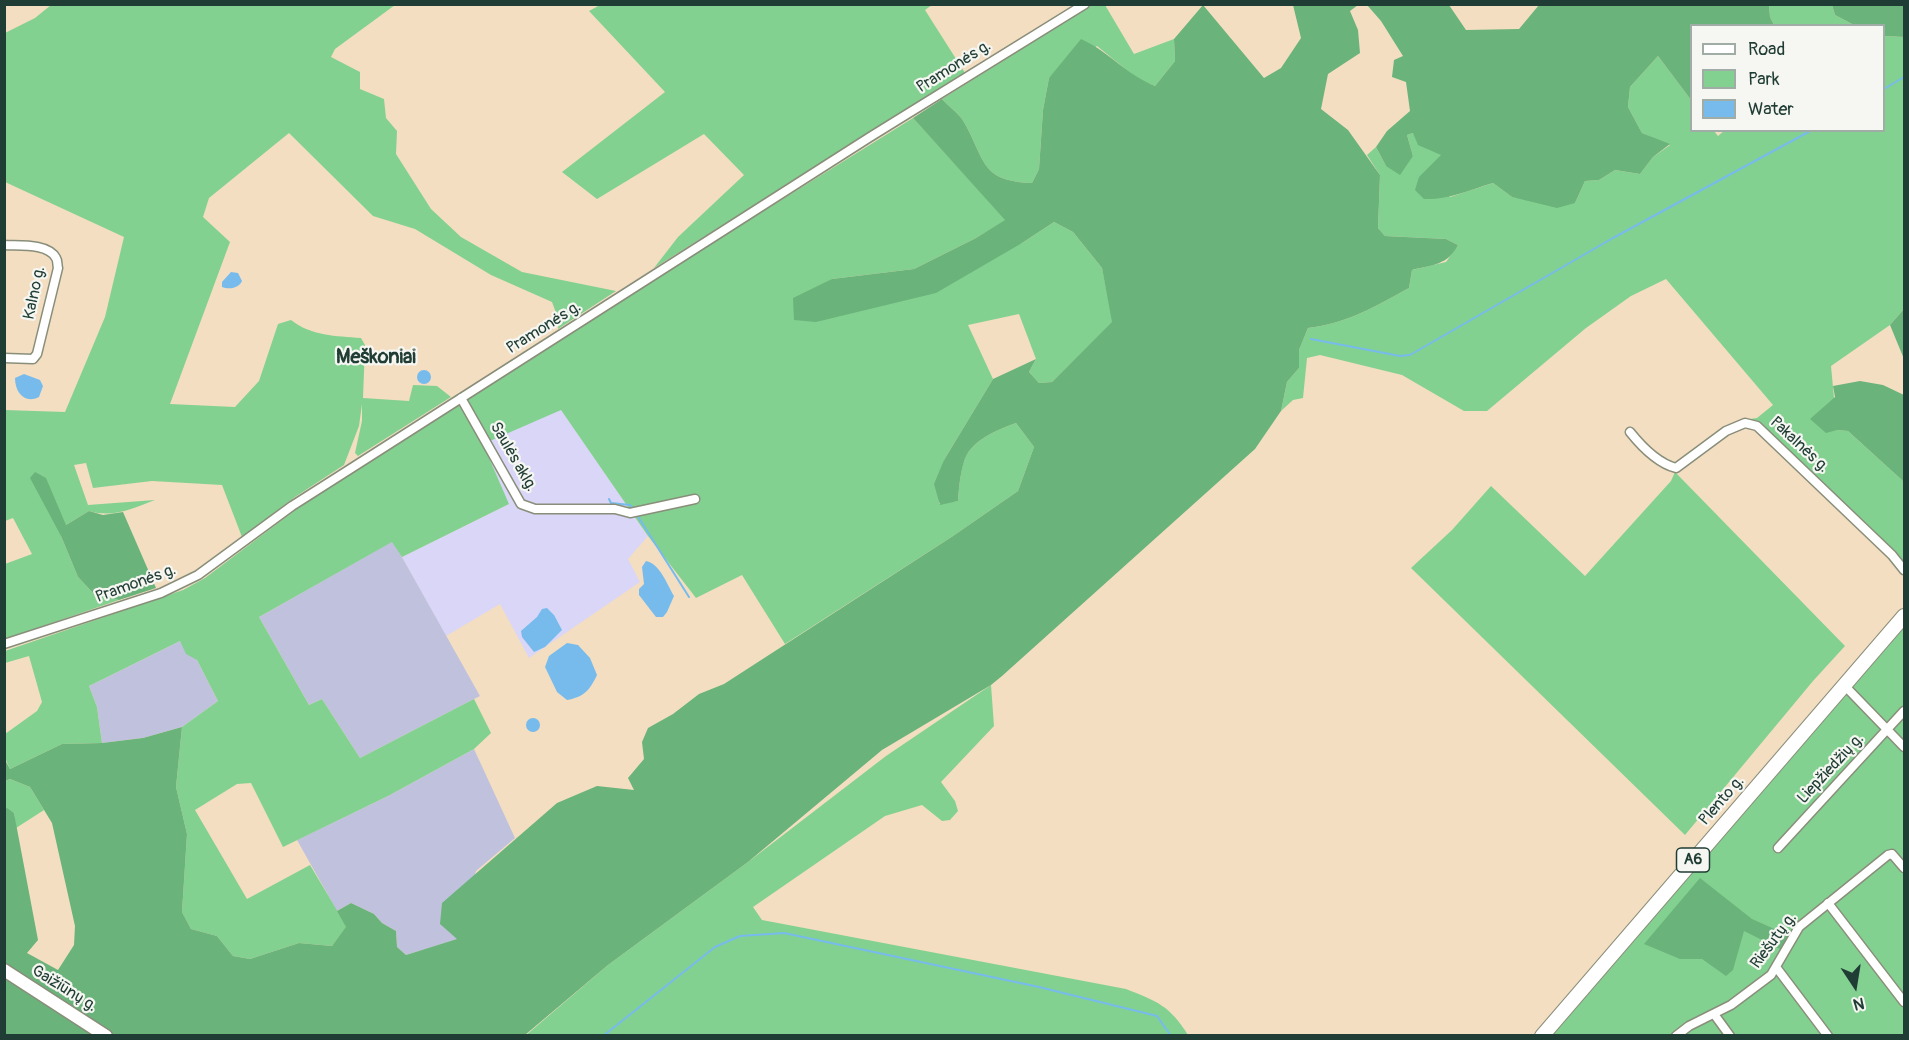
<!DOCTYPE html>
<html>
<head>
<meta charset="utf-8">
<style>
	body { margin:0 }
	#map { position:relative; width:1909px; height:1040px; overflow:hidden; background:#f3dec1; font-family:Pangolin,sans-serif }
	canvas { display:block }
	.frame { position:absolute; inset:0; border:6px solid #1f3d34; pointer-events:none }
	.legend { position:absolute; left:1690px; top:24px; width:195px; height:108px; box-sizing:border-box; background:#f6f6f2; border:2px solid #a0aca6; margin:0; padding:8px 10px; list-style:none; font-size:18px; color:#1f3d34 }
	.legend li { display:flex; align-items:center; gap:12px; height:30px }
	.legend b { width:30px; border:2px solid #a0aca6 }
	.north { position:absolute; left:1825px; top:956px; width:60px; height:60px; -webkit-text-stroke:4px #f6f6f2; paint-order:stroke; rotate:168deg; font-size:16px; font-weight:700; line-height:24px; text-align:center; color:#1f3d34 }
	.north::after { content:''; display:block; margin:auto; width:21px; height:27px; background:#1f3d34; clip-path:polygon(50% 0,100% 100%,50% 72%,0 100%) }
</style>
</head>
<body>
<div id="map">
<canvas width="1909" height="1040"></canvas>
<div class="frame"></div>
<ul class="legend">
<li><b style="height:8px;background:#fff"></b>Road</li>
<li><b style="height:16px;background:#83d190"></b>Park</li>
<li><b style="height:16px;background:#77bbed"></b>Water</li>
</ul>
<div class="north">N</div>
</div>
<script>
const g = document.querySelector('canvas').getContext('2d');
g.lineJoin = 'round';
function paint(path, color) { g.fillStyle = color; g.fill(path, 'evenodd'); }
function stroke(path, color, width, dash) { g.strokeStyle = color; g.lineWidth = width; g.lineCap = dash ? 'butt' : 'round'; g.setLineDash(dash || []); g.stroke(path); }
function drawText(font, color, halo, rows, align = 'center') {
  g.font = font + ' Pangolin,sans-serif'; g.lineWidth = 4.5; g.setLineDash([]); g.textBaseline = 'middle'; g.strokeStyle = halo; g.fillStyle = color; for (const [text, x, y, turn = 0] of rows) {
    g.save(); g.translate(x, y); g.rotate((+turn || 0) * Math.PI / 180); g.textAlign = isNaN(turn) ? turn : align; if (halo) g.strokeText(text, 0, 0); g.fillText(text, 0, 0); g.restore();
  }
}
paint(new Path2D(`
	M561 409 648 536 628 559 640 582 529 658 500 604 446 636 402 557 509 504 482 444Z`), '#d9d6f7');
paint(new Path2D(`
	M393 541 480 696 360 758 322 699 309 705 259 617Z
	M180 641 197 660 218 701 182 727 143 738 102 743 97 707 89 686Z
	M474 749 515 838 476 871 458 939 406 955 397 947 396 931 382 923 374 914 351 903 337 911 297 840 388 796Z`), '#c0c2dd');
paint(new Path2D(`
	M51 5H395L335 49 331 57 360 72V89L384 99 386 118 397 131 396 154 431 209 461 237 522 272 616 291 558 329 559 321 552 302 491 275 415 229 373 216 289 133 209 198 203 217 230 242 170 404 235 407 259 381 278 324 291 320C311 336 336 336 361 338L365 345 363 398 409 401 413 385 437 386 451 397 358 456 355 453 362 421V404L359 426 344 465 295 497 242 537 222 485 152 481 93 488 86 463 74 465 88 505 155 500C131 509 114 518 89 511L66 525 61 536 78 577 94 594 119 600 5 639V564L32 554 13 518 5 521V410L65 412 105 317 124 237 5 182V33L35 18Z
	M600 5H932L925 10 965 73 654 268 678 237 744 175 704 134 597 199 562 172 665 92 589 11Z
	M1092 5H1105L1134 54 1174 39 1175 61 1155 86 1139 80 1097 46 1049 78 1043 110 1039 169 1032 183C978 181 986 158 962 119 957 112 948 106 942 99Z
	M1769 5H1832L1835 15 1854 25H1774L1770 17Z
	M1884 36 1904 37V309L1890 325 1831 366 1837 430 1848 431 1904 482V570L1757 427 1745 423 1750 419 1757 418 1773 405 1666 279 1631 296 1586 328 1487 411H1464L1402 375 1320 355 1307 358 1303 398 1293 400 1281 411 1287 382 1299 368V350L1308 328C1346 324 1376 306 1409 288L1412 270 1446 262 1458 245 1446 239 1385 236 1378 228 1380 175 1367 155 1376 147 1386 166 1413 156 1407 135 1413 133 1442 155 1450 197 1493 183 1512 197 1575 203 1585 181 1599 180 1615 170 1640 174 1653 157 1670 145 1642 133 1628 107 1630 87 1658 56 1691 100 1692 130 1714 131 1718 136 1725 130H1884Z
	M913 118 1006 220 976 238 914 269 832 279 794 320 1022 243 1054 222 1073 232 1102 268 1113 322 1052 382 1039 383 1029 372 1036 359 1019 314 968 325 993 379 944 460 939 504 958 501C959 488 961 459 970 450 981 436 1000 429 1016 423L1034 447 1018 491 953 536 785 644 742 575 696 598 648 536 561 410 483 444 509 504 402 557 392 542 259 617 309 705 322 699 360 758 474 699 491 733 474 749 388 796 283 847 251 783 237 784 195 810 247 899 310 865 347 927 332 946 299 943 250 959 233 956 217 936 191 929 182 912 187 834 176 787 182 727 218 701 197 660 186 654 180 641 89 686 97 707 102 743 62 744 10 769 5 758V734L37 711 42 702 29 656 5 663V651L183 590 205 578 294 511 335 483 688 258Z
	M1675 472 1845 646 1813 681 1685 835 1411 568 1452 530 1491 486 1585 576 1671 481Z
	M1904 625V1035L1551 1036Z
	M991 685 994 726 941 782 955 801 958 811 950 820 942 821 922 805 885 816 753 907 762 920 1126 989C1157 1001 1170 1006 1188 1035L525 1036 608 965 748 862 886 756Z
	M10 779 30 787 44 810 16 828 14 813 5 809V781Z`), '#83d190');
paint(new Path2D(`
	M1203 5 1264 78 1281 68 1301 38 1293 5H1358L1350 11 1358 30 1360 53 1328 74 1321 109 1348 130 1380 175 1378 228 1385 236 1446 239 1458 245C1448 265 1432 265 1412 270L1409 288C1376 306 1346 324 1308 328L1299 350V368L1287 382 1281 411 1255 449 1002 676 991 685 882 750 748 862 608 965 525 1035H5V809L7 808 14 813 38 940 27 953 58 970 74 945 75 926 52 823 30 787 10 779 5 781 4 758 10 769 62 744 102 743 143 738 182 727 176 787 187 834 182 912 191 929 217 936 233 956 250 959 299 943 332 946 346 927 337 911 351 903 374 914 382 923 396 931 397 947 406 955 457 939 440 924 442 903 557 803 597 786 634 790 628 778 644 759 642 742 648 728 673 714 699 694 724 684 953 536 1018 491 1034 447 1016 423C1000 429 981 436 970 450 961 460 959 488 958 501L940 505 934 484 944 460 993 379 1036 359 1029 372 1039 383 1052 382 1112 322 1102 268 1073 232 1054 222 1022 243 936 293 816 322 794 320 793 298 832 279 914 269 976 238 1005 220 913 118 942 99C948 106 957 112 962 119 986 158 978 181 1032 183L1039 169 1043 110 1049 78 1081 39C1108 51 1127 75 1155 86L1175 61 1174 39Z
	M1367 5H1449L1466 30 1519 29 1539 5H1769L1770 17 1774 25 1692 26 1691 100 1658 56 1630 87 1628 107 1642 133 1670 144 1653 157 1640 174 1615 170 1599 180 1585 181 1575 203 1557 208 1512 197 1493 183C1470 190 1448 200 1424 199L1415 190 1419 177 1441 155 1418 145 1413 133 1407 135 1413 156 1400 175 1386 166 1376 147 1387 131 1410 111 1406 82 1392 77 1394 60 1403 56 1381 21Z
	M1832 5H1904V37L1884 36V26L1854 25 1835 15Z
	M1904 309V359L1890 325Z
	M1860 381 1883 385 1904 395V482L1848 431 1837 430 1826 433 1810 419 1835 397 1833 386Z
	M35 472 46 478 66 525 89 511 103 515 123 512 156 588 119 600 94 594 78 577 61 536 30 478Z
	M1700 878 1752 919 1788 935 1782 950 1744 931 1733 970 1726 976 1702 959H1680L1644 944Z`), '#6ab37a');
paint(new Path2D(`
	M231 272 238 273 242 281C239 288 229 290 222 287V282Z
	M417 377a7 7 0 1 1 14 0a7 7 0 1 1-14 0Z
	M24 374 40 380 43 386 39 397C25 404 15 393 15 378Z
	M646 561C660 564 667 584 674 596L667 612 663 617H656L639 595V589L644 584 642 567Z
	M547 608 554 615 562 630 545 647 534 652 522 637 521 631 537 617 542 609Z
	M567 643 578 645 590 658 597 675C590 690 584 697 567 700L557 692 545 667 549 656Z
	M526 725a7 7 0 1 1 14 0a7 7 0 1 1-14 0Z`), '#77bbed');
stroke(new Path2D(`
	M1884 89 1904 77
	M1311 339 1400 356 1410 355 1613 238 1812 130
	M609 499 611 503 630 505 634 509
	M637 515 689 597
	M603 1036 715 947 740 936 784 933 1039 987 1157 1016 1171 1036`), '#77bbed', 2);
const minor = new Path2D(`
	M4 245C19 246 48 243 56 258 58 261 57 265 58 268L37 354 33 359 4 358
	M461 398 521 504 535 509H615L630 513 695 499
	M1630 432C1642 447 1657 463 1676 468L1726 431 1745 423 1757 426 1892 555 1904 570
	M4 644 161 593 198 575 292 506 347 471 870 137 1085 4
	M1844 685 1904 747
	M1778 848 1904 711
	M1828 903 1904 1002
	M1776 967 1828 1036
	M1714 1014 1730 1036
	M1676 1036 1689 1026 1731 1005 1771 975 1799 927 1888 855 1892 854 1904 868`);
const secondary = new Path2D(`
	M4 970 106 1036`);
const trunk = new Path2D(`
	M1542 1036 1904 616`);
stroke(minor, '#898e7a', 11);
stroke(secondary, '#898e7a', 15);
stroke(trunk, '#898e7a', 16);
stroke(minor, '#fff', 8);
stroke(secondary, '#fff', 12);
stroke(trunk, '#fff', 14);
for (const [x, y, w] of [
	[1693,860,33]
]) { const box = new Path2D(); box.roundRect(x - w / 2, y - 12, w, 24, 4.5); g.fillStyle = '#f6f6f2'; g.fill(box); stroke(box, '#1f3d34', 1.5); }
drawText('bold 15px', '#1f3d34', null, [
	["A6",1693,860]
]);
drawText('16px', '#1f3d34', '#f6f6f2', [
	["Pramonės g.",954,67,-32],
	["Kalno g.",35,293,-78],
	["Pramonės g.",544,328,-32],
	["Pakalnės g.",1799,445,43],
	["Saulės aklg.",513,457,60],
	["Pramonės g.",136,584,-20],
	["Liepžiedžių g.",1831,769,-47],
	["Plento g.",1722,801,-49],
	["Riešutų g.",1774,941,-53],
	["Gaižiūnų g.",64,989,32]
]);
drawText('bold 20px', '#1f3d34', '#f6f6f2', [
	["Meškoniai",376,358]
]);
</script>
</body>
</html>
